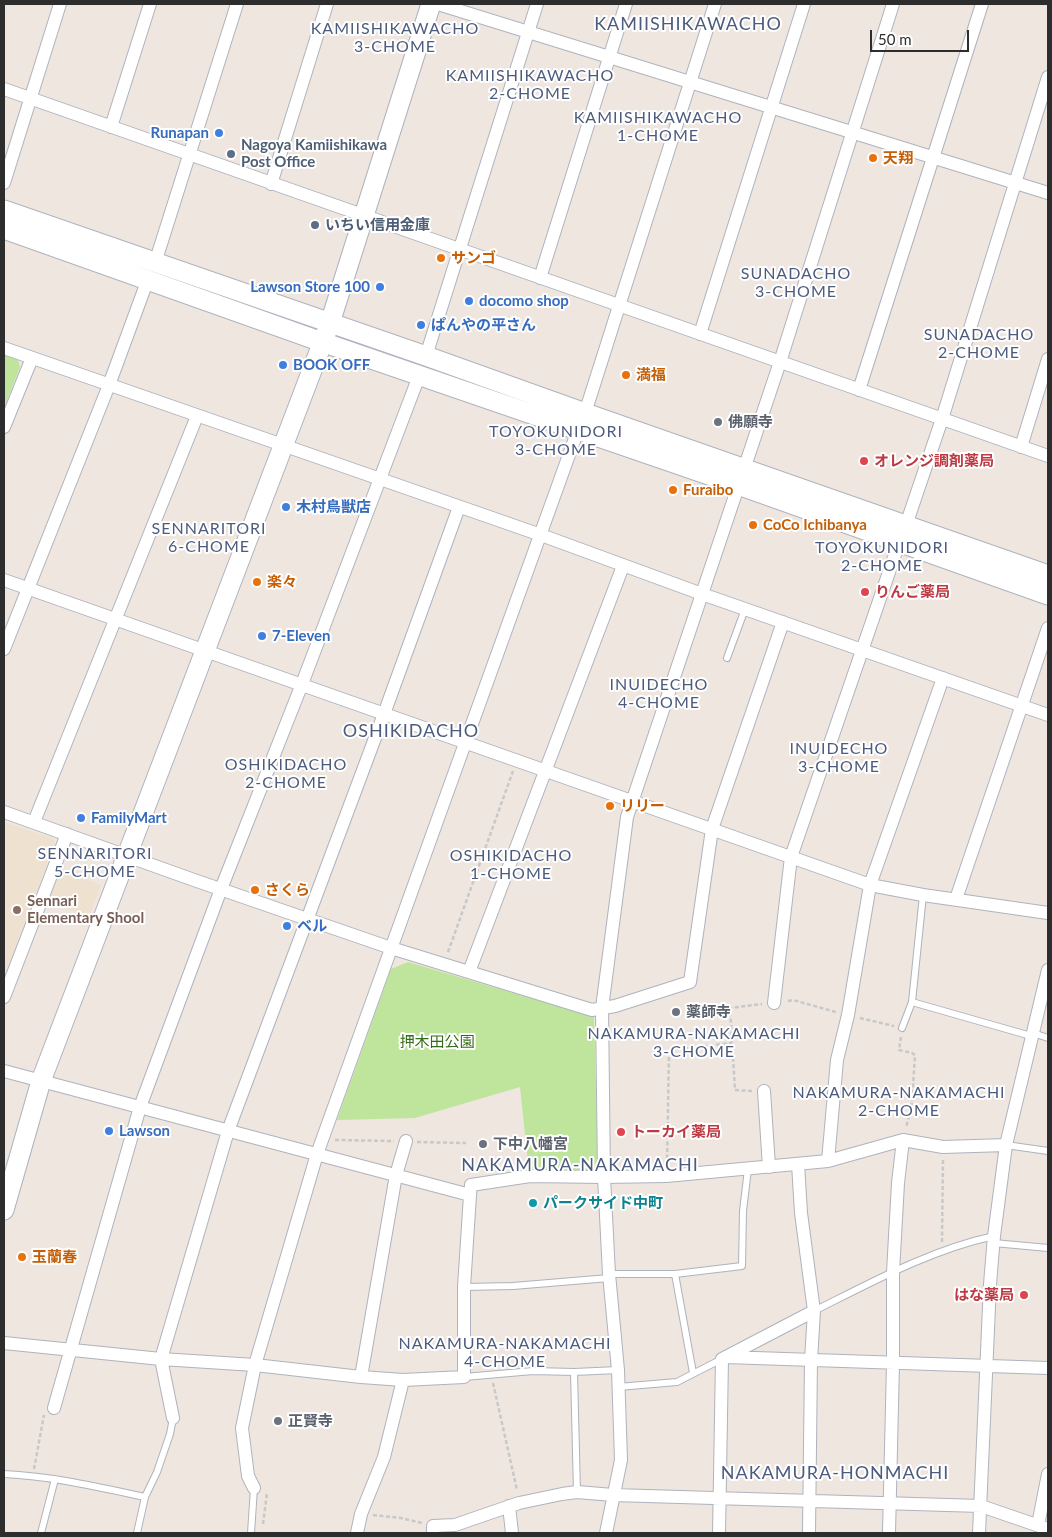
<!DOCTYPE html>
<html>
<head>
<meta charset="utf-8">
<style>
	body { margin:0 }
	#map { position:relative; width:1052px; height:1537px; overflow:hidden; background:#eee6df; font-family:Lato,sans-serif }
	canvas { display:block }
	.frame { position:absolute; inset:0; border:5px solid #2d2d2d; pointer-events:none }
	.scale { position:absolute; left:870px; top:30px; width:99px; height:22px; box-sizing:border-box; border:2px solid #2d2d2d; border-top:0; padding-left:6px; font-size:15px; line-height:18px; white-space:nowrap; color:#2d2d2d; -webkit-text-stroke:4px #fff; paint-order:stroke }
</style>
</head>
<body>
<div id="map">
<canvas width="1052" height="1537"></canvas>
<div class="frame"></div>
<div class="scale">50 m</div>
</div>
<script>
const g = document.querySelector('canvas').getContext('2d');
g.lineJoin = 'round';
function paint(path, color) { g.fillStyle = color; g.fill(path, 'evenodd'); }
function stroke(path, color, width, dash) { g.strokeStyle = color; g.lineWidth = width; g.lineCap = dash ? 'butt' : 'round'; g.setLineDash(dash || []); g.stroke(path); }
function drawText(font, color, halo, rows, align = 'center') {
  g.font = font + ' Lato,"Noto Sans JP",sans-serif'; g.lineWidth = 4; g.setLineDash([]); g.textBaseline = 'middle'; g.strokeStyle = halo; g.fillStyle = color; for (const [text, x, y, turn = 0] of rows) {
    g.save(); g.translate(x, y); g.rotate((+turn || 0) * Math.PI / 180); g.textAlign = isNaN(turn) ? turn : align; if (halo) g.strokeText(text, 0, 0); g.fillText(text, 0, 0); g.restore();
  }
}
paint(new Path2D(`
	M4 822 52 838 55 843 4 977Z
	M58 869 101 885 89 917 46 901Z`), '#efe1cf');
paint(new Path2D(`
	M4 355 18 360 20 367 4 408Z
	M408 962 594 1017 598 1169 594 1174 529 1172 520 1087 415 1118 337 1120 391 969Z`), '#bee59b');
const lane = new Path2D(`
	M727 658 745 609
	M923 895 912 1002 1031 1036
	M902 1028 912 1002
	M1033 1033 1048 1038
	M1006 1145 1048 1151
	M994 1243 1048 1248
	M609 1274H675L742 1266 743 1211 748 1169
	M675 1274 693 1373
	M464 1287 513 1286 609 1278
	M814 1311C872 1282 930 1250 994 1236
	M574 1372 577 1492
	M464 1377 533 1371 574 1372 618 1370
	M618 1387 677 1382 722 1359
	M4 1474C51 1476 98 1487 145 1497
	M41 1533 55 1479
	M137 1533 145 1497 157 1472 170 1434 173 1418
	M251 1533 254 1488`);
const street = new Path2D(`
	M438 4 1048 193
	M4 89 1048 456
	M111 127 150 4
	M4 183 60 4
	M271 184 327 4
	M155 263 237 4
	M540 278 626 4
	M700 334 804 4
	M4 348 541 535 702 594 1048 715
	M426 356 537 4
	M859 390 982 4
	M585 413 715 4
	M4 427 32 358
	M1021 447 1048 359
	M906 525 942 419 1048 77
	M4 580 870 885 923 895 1048 913
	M4 649 109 385 148 279
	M4 812 194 880 391 948 592 1010 615 1006 690 982 712 829 783 622
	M34 822 197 416
	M956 899 1048 628
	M469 972 623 566
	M4 997 67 834
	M774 1003 791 857 899 543
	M4 1071 470 1195 471 1185 530 1176 604 1177 666 1176 828 1161 903 1140 943 1147 1006 1145
	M764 1091 769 1167
	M828 1161 837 1060 848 1015 870 885 943 678
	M798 1164 801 1213 814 1311 811 1360 809 1533
	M4 1343 161 1359 255 1365 361 1377 403 1380 464 1377V1287L470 1195
	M726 1357 1048 1368
	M361 1377 396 1175 406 1141
	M54 1408 140 1107 221 889 302 684 419 376
	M173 1418 161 1359 228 1131 384 714 459 507
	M254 1488 248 1476 242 1428 255 1365 317 1154 578 430
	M509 1506 512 1533
	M1038 1525 1048 1474
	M357 1533 361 1514 384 1457 403 1380
	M433 1533V1526L455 1525 519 1503 562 1494 577 1492 613 1495 981 1506 1048 1529
	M606 1533 621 1460 618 1370 609 1274 604 1177 602 1008 627 817 780 362 893 4
	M719 1533 722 1359 814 1311
	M889 1533 893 1363V1272L898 1183 903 1140
	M979 1533 990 1284 994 1236 1006 1145 1048 970`);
const secondary = new Path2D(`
	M4 210 426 356 585 413 1048 575
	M4 229 322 342 738 485 1048 595
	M4 1210 41 1081 330 323 431 4`);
stroke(lane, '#afb3bd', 8);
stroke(street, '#afb3bd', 14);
stroke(secondary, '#afb3bd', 21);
stroke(new Path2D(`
	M448 952 513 771
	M788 1001 793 1000 836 1012
	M860 1018 894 1026
	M901 1037 899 1050 912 1053 915 1055 912 1102 906 1128
	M752 1091 735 1090 730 1008 762 1004
	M335 1140 394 1141
	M417 1142 466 1143
	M667 1165 669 1050 732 1043
	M942 1242 943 1160
	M493 1383 517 1490
	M34 1469 44 1415
	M373 1515 401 1518 422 1523
	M263 1524 267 1493`), '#c8c8c8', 2.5, [4, 2.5]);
stroke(lane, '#fff', 6);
stroke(street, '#fff', 12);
stroke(secondary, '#fff', 19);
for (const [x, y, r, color] of [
	[219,133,5,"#3f7fe0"],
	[231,154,5,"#5c6f8a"],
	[873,158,5,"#e8710a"],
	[315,225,5,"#5c6f8a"],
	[441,258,5,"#e8710a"],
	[380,287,5,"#3f7fe0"],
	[469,301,5,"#3f7fe0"],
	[421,325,5,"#3f7fe0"],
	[283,365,5,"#3f7fe0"],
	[626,375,5,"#e8710a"],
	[718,422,5,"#6b7280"],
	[864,461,5,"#e0444e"],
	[673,490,5,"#e8710a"],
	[286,507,5,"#3f7fe0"],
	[753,525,5,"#e8710a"],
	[257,582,5,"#e8710a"],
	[865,592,5,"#e0444e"],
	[262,636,5,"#3f7fe0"],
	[610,806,5,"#e8710a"],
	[81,818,5,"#3f7fe0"],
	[255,890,5,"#e8710a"],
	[17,910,5,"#8d6e63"],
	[287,926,5,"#3f7fe0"],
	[676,1012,5,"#6b7280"],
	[109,1131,5,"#3f7fe0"],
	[621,1132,5,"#e0444e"],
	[483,1144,5,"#6b7280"],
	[533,1203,5,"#0f9aa8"],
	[22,1257,5,"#e8710a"],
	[1024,1295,5,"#e0444e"],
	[278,1421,5,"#6b7280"]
]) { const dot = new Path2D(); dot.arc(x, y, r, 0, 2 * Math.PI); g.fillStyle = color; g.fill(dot); stroke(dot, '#fff', 2); }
drawText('bold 15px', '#366cbe', '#fff', [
	["Runapan",209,133,"right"],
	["Lawson Store 100",370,287,"right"],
	["docomo shop",479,301],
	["ぱんやの平さん",431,325],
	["BOOK OFF",293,365],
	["木村鳥獣店",296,507],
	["7-Eleven",272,636],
	["FamilyMart",91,818],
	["ベル",297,926],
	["Lawson",119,1131]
], 'left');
drawText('bold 15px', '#4e5e75', '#fff', [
	["Nagoya Kamiishikawa",241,145],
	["Post Office",241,162],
	["いちい信用金庫",325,225]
], 'left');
drawText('bold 15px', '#c56008', '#fff', [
	["天翔",883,158],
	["サンゴ",451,258],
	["満福",636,375],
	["Furaibo",683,490],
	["CoCo Ichibanya",763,525],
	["楽々",267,582],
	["リリー",620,806],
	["さくら",265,890],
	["玉蘭春",32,1257]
], 'left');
drawText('bold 15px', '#5b616d', '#fff', [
	["佛願寺",728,422],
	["薬師寺",686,1012],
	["下中八幡宮",493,1144],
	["正賢寺",288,1421]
], 'left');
drawText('bold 15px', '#be3a42', '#fff', [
	["オレンジ調剤薬局",874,461],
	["りんご薬局",875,592],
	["トーカイ薬局",631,1132],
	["はな薬局",1014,1295,"right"]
], 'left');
drawText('bold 15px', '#785e54', '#fff', [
	["Sennari",27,901],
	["Elementary Shool",27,918]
], 'left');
drawText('15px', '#356c1a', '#fff', [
	["押木田公園",437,1042]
]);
drawText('bold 15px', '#0d838f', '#fff', [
	["パークサイド中町",543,1203]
], 'left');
g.letterSpacing = '1px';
drawText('16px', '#4c5b7e', '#fff', [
	["KAMIISHIKAWACHO",395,29],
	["3-CHOME",395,47],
	["KAMIISHIKAWACHO",530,76],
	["2-CHOME",530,94],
	["KAMIISHIKAWACHO",658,118],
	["1-CHOME",658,136],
	["SUNADACHO",796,274],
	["3-CHOME",796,292],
	["SUNADACHO",979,335],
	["2-CHOME",979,353],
	["TOYOKUNIDORI",556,432],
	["3-CHOME",556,450],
	["SENNARITORI",209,529],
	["6-CHOME",209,547],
	["TOYOKUNIDORI",882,548],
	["2-CHOME",882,566],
	["INUIDECHO",659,685],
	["4-CHOME",659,703],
	["INUIDECHO",839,749],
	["3-CHOME",839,767],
	["OSHIKIDACHO",286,765],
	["2-CHOME",286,783],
	["SENNARITORI",95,854],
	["5-CHOME",95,872],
	["OSHIKIDACHO",511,856],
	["1-CHOME",511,874],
	["NAKAMURA-NAKAMACHI",694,1034],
	["3-CHOME",694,1052],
	["NAKAMURA-NAKAMACHI",899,1093],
	["2-CHOME",899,1111],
	["NAKAMURA-NAKAMACHI",505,1344],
	["4-CHOME",505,1362]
]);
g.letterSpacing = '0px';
g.letterSpacing = '1px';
drawText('18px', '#4c5b7e', '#fff', [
	["KAMIISHIKAWACHO",688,24],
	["OSHIKIDACHO",411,731],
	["NAKAMURA-NAKAMACHI",580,1165],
	["NAKAMURA-HONMACHI",835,1473]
]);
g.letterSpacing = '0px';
</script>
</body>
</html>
